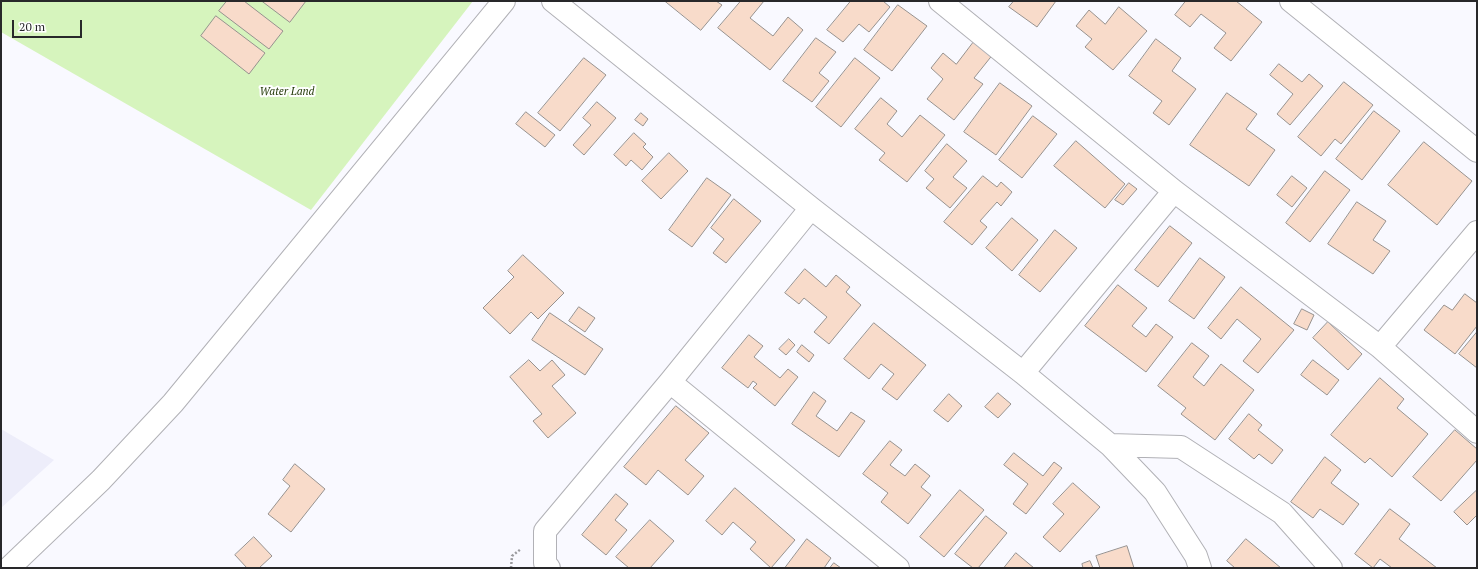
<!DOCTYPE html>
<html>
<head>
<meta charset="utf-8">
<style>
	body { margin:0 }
	#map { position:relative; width:1478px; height:569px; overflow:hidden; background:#f9f9ff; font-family:"PT Serif",serif }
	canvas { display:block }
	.frame { position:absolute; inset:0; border:2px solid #28282a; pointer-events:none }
	.scale { position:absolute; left:12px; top:20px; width:70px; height:18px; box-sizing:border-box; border:2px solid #28282a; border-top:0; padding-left:5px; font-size:12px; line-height:14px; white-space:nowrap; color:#28282a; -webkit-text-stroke:3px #fff; paint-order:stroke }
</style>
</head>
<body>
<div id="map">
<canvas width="1478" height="569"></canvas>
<div class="frame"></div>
<div class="scale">20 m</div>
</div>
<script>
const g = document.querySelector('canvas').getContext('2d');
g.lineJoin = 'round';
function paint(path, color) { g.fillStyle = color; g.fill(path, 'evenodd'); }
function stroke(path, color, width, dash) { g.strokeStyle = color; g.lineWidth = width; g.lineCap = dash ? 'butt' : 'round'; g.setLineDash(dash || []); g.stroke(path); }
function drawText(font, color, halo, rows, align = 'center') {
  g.font = font + ' "PT Serif",serif'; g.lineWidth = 4; g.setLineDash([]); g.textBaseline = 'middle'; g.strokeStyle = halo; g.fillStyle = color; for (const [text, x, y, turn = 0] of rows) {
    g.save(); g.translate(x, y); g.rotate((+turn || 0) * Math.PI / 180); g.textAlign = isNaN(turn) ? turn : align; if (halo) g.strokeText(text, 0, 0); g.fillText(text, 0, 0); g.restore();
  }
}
paint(new Path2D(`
	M1 429 54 460 1 508Z`), '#ededfa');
paint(new Path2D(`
	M1 1H473L311 210 1 32Z`), '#d6f4bd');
const building = new Path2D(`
	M227 1H244L283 31 269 49 219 11Z
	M262 1H306L290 22Z
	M665 1H716L722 5 701 30Z
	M741 1H764L750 18 773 36 788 17 803 30 770 70 718 28Z
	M851 1H883L890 7 869 32 859 24 843 42 827 30Z
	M1014 1H1056L1037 27 1009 7Z
	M1186 1H1236L1262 22 1231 61 1214 48 1226 33 1201 14 1190 27 1175 15Z
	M898 5 927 26 892 71 864 50Z
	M1119 7 1147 31 1113 70 1085 47 1092 39 1076 26 1089 10 1105 24Z
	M216 16 265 53 249 74 201 36Z
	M816 38 836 52 819 73 829 81 812 102 783 81Z
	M976 39 994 53 974 78 983 84 954 120 927 99 943 79 931 68 943 53 956 64Z
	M1156 39 1181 58 1172 71 1196 89 1169 125 1153 113 1162 101 1129 76Z
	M584 58 606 75 560 131 538 113Z
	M855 58 880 78 841 127 816 107Z
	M1279 64 1302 82 1309 74 1323 86 1290 125 1277 114 1293 94 1270 75Z
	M1344 82 1373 105 1341 144 1335 139 1321 156 1298 137Z
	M1000 83 1032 106 996 155 964 132Z
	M1227 93 1257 114 1246 129 1275 150 1249 186 1190 145Z
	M881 98 897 111 887 124 902 137 920 115 945 135 907 182 879 160 885 153 855 129Z
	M597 102 616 118 584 155 573 145 591 125 583 118Z
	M1374 111 1400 131 1362 180 1336 159Z
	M526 112 555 135 545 147 516 124Z
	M641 113 648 119 643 126 635 120Z
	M1033 116 1057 134 1022 178 999 160Z
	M634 133 646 144 643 147 653 157 642 170 631 160 626 166 614 155Z
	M1076 141 1125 184 1105 208 1054 166Z
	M1424 142 1472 181 1437 225 1388 185Z
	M947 144 967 161 953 177 967 188 950 208 926 188 934 179 925 171Z
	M669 153 688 171 661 199 642 181Z
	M1325 171 1350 190 1310 242 1286 223Z
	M983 176 997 187 1001 182 1012 192 1001 206 997 202 980 221 987 227 972 245 944 222Z
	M1292 176 1307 188 1292 207 1277 195Z
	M707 178 731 195 692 247 669 230Z
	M1129 183 1137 189 1123 205 1115 200Z
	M734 199 761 221 726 263 713 253 724 239 711 228Z
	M1357 202 1386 221 1373 240 1390 251 1373 274 1328 244Z
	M1012 218 1038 240 1012 271 986 248Z
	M1170 226 1192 243 1158 287 1135 270Z
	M1055 230 1077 248 1040 292 1019 275Z
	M523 255 564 293 538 319 531 312 510 334 483 308 514 277 508 271Z
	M1200 258 1225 277 1194 319 1169 301Z
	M805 269 826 287 836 275 850 287 846 292 861 305 829 344 814 332 827 317 804 298 799 304 785 293Z
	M1118 285 1147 308 1132 326 1146 337 1156 324 1173 337 1146 372 1085 326Z
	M1241 287 1294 330 1258 373 1243 361 1261 339 1237 319 1221 339 1208 328Z
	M1465 294 1477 303V326L1455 354 1424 330 1444 305 1452 310Z
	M579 307 595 318 585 332 569 321Z
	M1302 309 1314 315 1307 330 1294 324Z
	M550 313 603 349 585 375 532 340Z
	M1328 322 1362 354 1348 370 1313 338Z
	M874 323 926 365 897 400 882 389 894 374 881 364 869 379 844 359Z
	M1477 332V368L1459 354Z
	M749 335 763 346 754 357 780 378 788 369 798 377 775 406 753 388 757 384 753 381 748 388 722 368Z
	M789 339 795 345 786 355 779 349Z
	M1192 343 1209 356 1193 377 1204 386 1221 364 1254 390 1215 440 1181 414 1186 408 1158 386Z
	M802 345 814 355 809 362 797 352Z
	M529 360 540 371 552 360 565 375 552 386 576 413 548 438 533 421 542 414 510 377Z
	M1313 360 1339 380 1327 395 1301 375Z
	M1380 378 1404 399 1397 408 1428 434 1392 477 1370 458 1365 463 1331 435Z
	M814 392 826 401 816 416 837 431 851 412 865 421 839 457 792 424Z
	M998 393 1011 404 998 418 985 407Z
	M949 394 962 406 948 422 934 411Z
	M676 406 709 433 685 460 704 476 688 495 658 470 646 485 624 467Z
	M1249 414 1262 425 1258 430 1283 450 1272 464 1259 454 1254 459 1229 439Z
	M1455 430 1477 449V460L1441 501 1413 477Z
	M890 441 902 450 890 465 905 476 915 464 930 476 921 487 931 495 908 524 881 502 888 493 863 474Z
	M1014 453 1043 476 1054 462 1062 468 1026 514 1013 504 1028 484 1004 465Z
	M1325 457 1341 470 1331 483 1359 504 1343 525 1320 509 1313 518 1291 502Z
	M295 464 325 489 291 532 268 514 290 486 283 480Z
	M1073 483 1100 507 1060 552 1043 537 1064 514 1053 504Z
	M735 488 795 540 771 568 750 549 756 542 733 522 722 535 706 521Z
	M960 490 984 510 944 557 920 537Z
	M1477 490V515L1467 525 1454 512Z
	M616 494 628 504 615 520 627 530 606 555 582 535Z
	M1390 509 1410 524 1399 539 1437 568H1392L1380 559 1373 568 1355 554Z
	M986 516 1007 533 978 568H973L955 554Z
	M650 520 674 541 650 568H629L616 557Z
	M254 537 272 556 259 568H247L235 555Z
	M807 539 831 558 824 568H785Z
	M1246 539 1281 568H1235L1227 561Z
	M1127 546 1134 568H1100L1096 556Z
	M1016 553 1034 568H1004Z
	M1090 561 1093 568H1083L1082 564Z
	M834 563 841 568H830Z`);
paint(building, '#f8dbca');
stroke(building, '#97928f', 1);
const minor = new Path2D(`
	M553 1 811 208 1023 373 1110 445 1155 492 1196 556 1200 568
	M940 1 1174 191 1380 347 1477 432
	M1291 1 1477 151
	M1380 347 1477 232
	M1023 373 1174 191
	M670 382 898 568
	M1110 445 1181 447 1282 513 1331 568
	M9 568 101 480 173 403 504 1
	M549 568 545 563V531L670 382 811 208`);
stroke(minor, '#b1b1b6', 24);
stroke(new Path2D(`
	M511 568 512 556 521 549`), '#9b9b9f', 2.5, [2, 2]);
stroke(minor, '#fff', 22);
drawText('italic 11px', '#243a08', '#fff', [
	["Water Land",287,92]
]);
</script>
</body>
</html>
